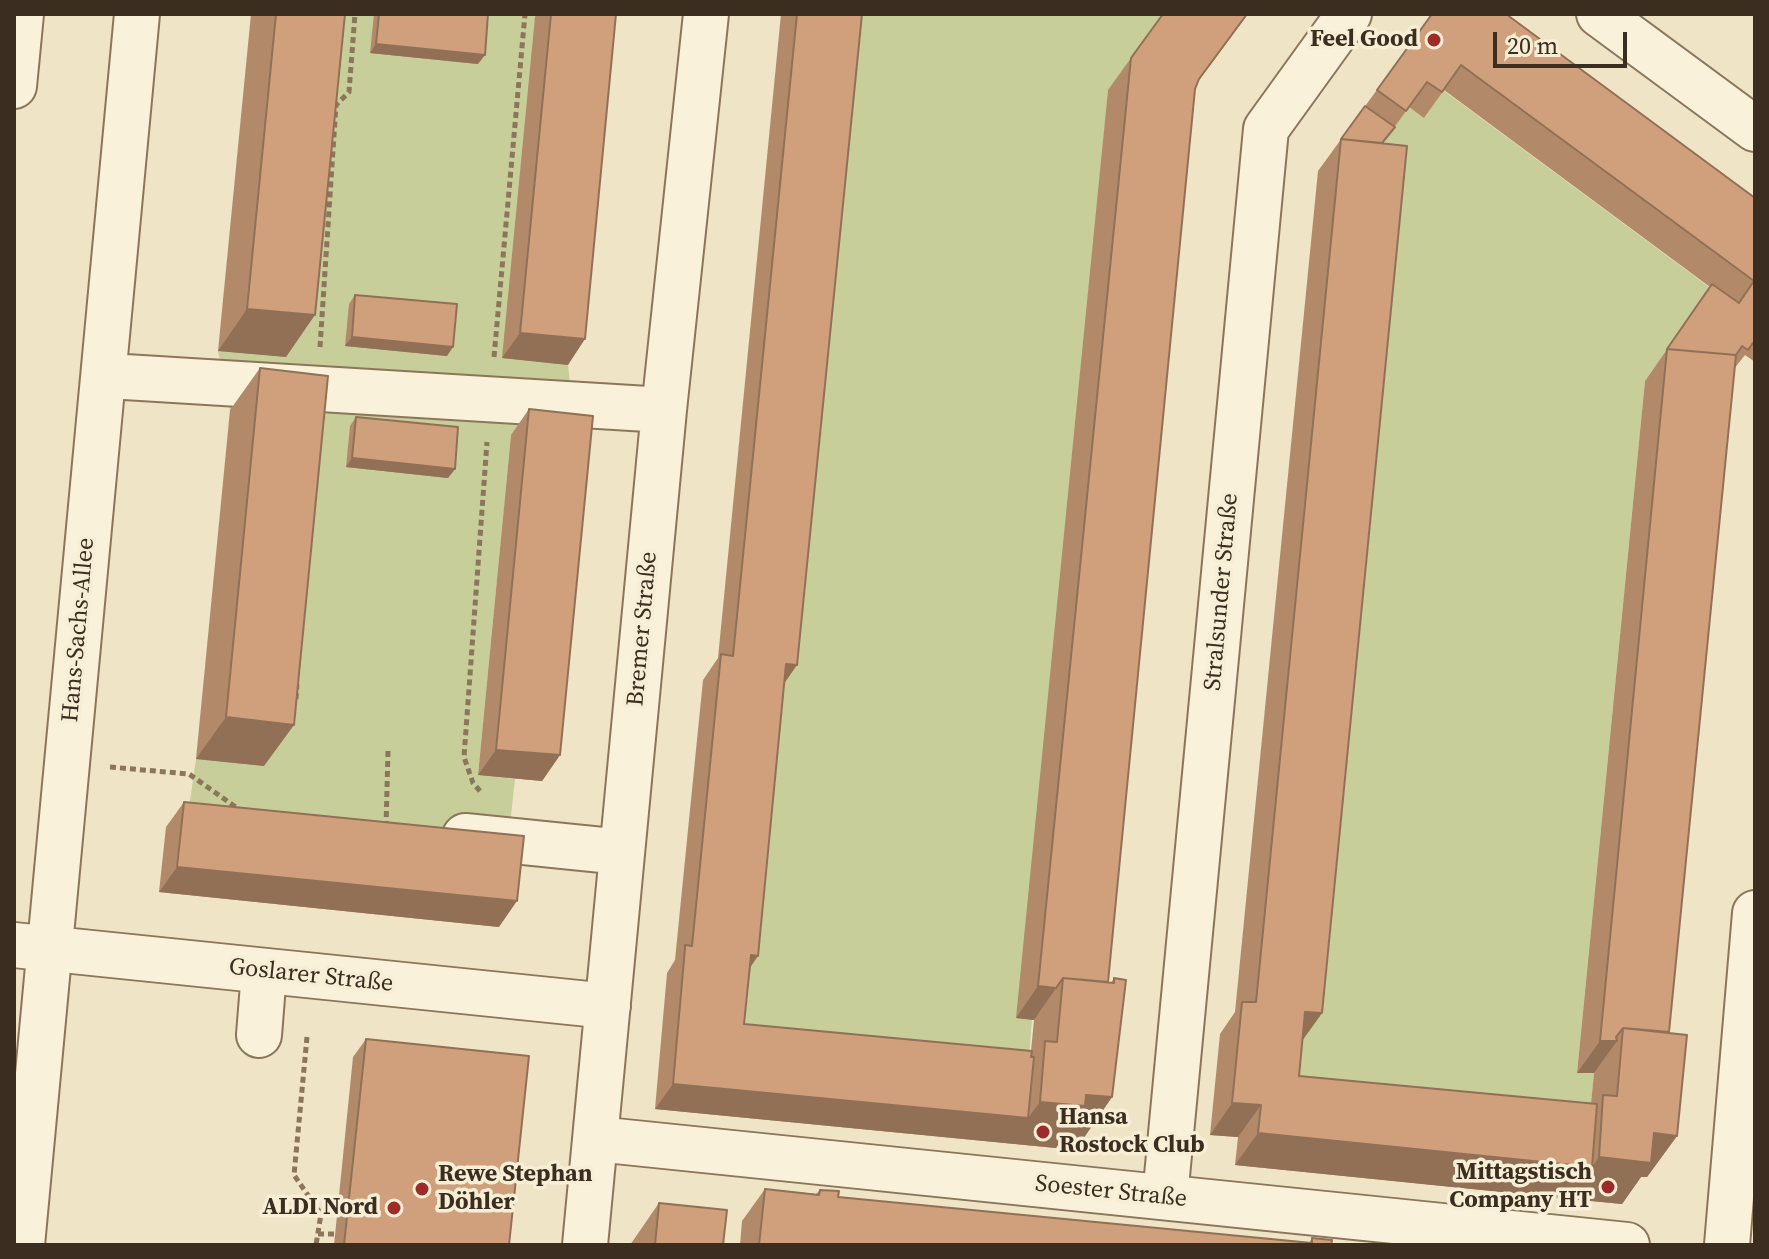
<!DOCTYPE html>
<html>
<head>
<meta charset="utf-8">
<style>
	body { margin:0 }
	#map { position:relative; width:1769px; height:1259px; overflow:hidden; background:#f0e4c6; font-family:"Source Serif 4",serif }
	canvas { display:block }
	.frame { position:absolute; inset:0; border:16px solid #3b2d1f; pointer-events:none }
	.scale { position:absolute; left:1493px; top:32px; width:134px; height:36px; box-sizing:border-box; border:4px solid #3b2d1f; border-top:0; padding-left:10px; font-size:24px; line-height:28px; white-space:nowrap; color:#3b2d1f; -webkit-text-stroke:6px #f7eed6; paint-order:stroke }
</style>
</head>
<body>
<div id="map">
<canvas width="1769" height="1259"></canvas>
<div class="frame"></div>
<div class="scale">20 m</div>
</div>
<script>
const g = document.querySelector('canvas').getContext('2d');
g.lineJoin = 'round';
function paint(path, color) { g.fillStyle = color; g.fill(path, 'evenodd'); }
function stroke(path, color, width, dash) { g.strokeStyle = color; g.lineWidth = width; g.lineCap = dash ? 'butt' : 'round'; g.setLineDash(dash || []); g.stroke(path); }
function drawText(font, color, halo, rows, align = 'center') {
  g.font = font + ' "Source Serif 4",serif'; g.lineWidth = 7; g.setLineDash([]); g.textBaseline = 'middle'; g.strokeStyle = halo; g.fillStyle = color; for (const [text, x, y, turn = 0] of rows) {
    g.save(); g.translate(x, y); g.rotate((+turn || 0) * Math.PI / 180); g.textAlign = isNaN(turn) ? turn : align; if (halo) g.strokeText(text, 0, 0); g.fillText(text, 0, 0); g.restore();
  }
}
paint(new Path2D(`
	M320 14H603L503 358 568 365 576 442 511 435 478 775 515 779 506 861 186 829 196 759 264 766 298 417 230 410 218 351 285 357Z
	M846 14H1165L1108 91 1086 323 1027 1084 744 1051 734 980Z
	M1443 90 1736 307 1694 310 1645 381 1577 1072 1594 1073 1588 1138 1291 1109 1364 168 1409 107 1425 117Z`), '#c7ce99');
const minor = new Path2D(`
	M1599 14 1755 129
	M14 86 21 14
	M125 377 664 410
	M465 836 622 852
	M14 945 608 1006
	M259 1035 264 972
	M596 1139 1627 1245
	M1165 1197 1266 129 1349 14
	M22 1245 137 14
	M585 1245 664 410 706 14
	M1727 1245 1755 913`);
stroke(minor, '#8b765b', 48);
stroke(new Path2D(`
	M320 347 336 105 349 92 355 14
	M494 357 525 14
	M296 699 297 684
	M110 767 189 774 240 810
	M480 791 473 783 464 757 487 442
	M386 827 388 751
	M307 1037 294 1175 321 1214 316 1245
	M318 1234H335`), '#8b765b', 5, [6, 4]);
stroke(minor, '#faf1da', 44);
paint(new Path2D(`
	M251 14H345L286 357 218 351Z
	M374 14H483L478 64 370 53Z
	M537 14H616L568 365 502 358 535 17Z
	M781 14H862L744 1024 1031 1051 1034 1020 1016 1018 1108 90 1131 58 1197 83 1195 89 1108 982 1111 983 1114 978 1112 1097 1083 1139 1063 1137 1056 1148 655 1109 667 973 675 960 703 680 718 658Z
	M1432 14 1755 198V362L1745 355 1734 369 1669 1032 1677 1136 1647 1177H1641L1622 1204 1235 1165 1238 1137 1210 1135 1220 1034 1235 1012 1318 171ZM1444 90 1710 287 1645 381 1577 1073H1594L1591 1104 1299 1076 1302 1041 1322 1013 1383 143 1409 107 1424 118Z
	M355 295 447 356 345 346 349 304Z
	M260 368 264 766 196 759 230 410Z
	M529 409 560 755 542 781 478 775 511 435Z
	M356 417 455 469 448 478 346 467 350 426Z
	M184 802 499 927 159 892 166 827Z
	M366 1039 509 1245H334L353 1057Z
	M765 1189 816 1194 820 1190 838 1197 1309 1243 1312 1238 1331 1245H740L742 1221Z
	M659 1203 723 1245H630Z`), '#b28a6a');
paint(new Path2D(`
	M1247 14H1248L1176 111 1199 79Z
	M376 44 485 55 478 64 370 53Z
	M247 309 315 315 286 357 218 351Z
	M520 333 585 339 568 365 502 358Z
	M352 337 453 347 447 356 345 346Z
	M352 458 455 469 448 478 346 467Z
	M786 664 797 665 779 691Z
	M226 717 294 725 264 766 196 759Z
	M496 750 560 755 542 781 478 775Z
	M177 867 517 901 499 927 159 892Z
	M751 955 758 956 741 981Z
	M1038 986 1056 988 1034 1020 1016 1018Z
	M1305 1012 1322 1013 1299 1045Z
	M1600 1041H1617L1594 1073H1577Z
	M673 1084 1028 1118 1040 1102 1086 1095 1112 1097 1083 1139 1063 1137 1056 1148 655 1109Z
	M1232 1103 1261 1105 1238 1137 1210 1135Z
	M1258 1133 1592 1167 1570 1199 1235 1165Z
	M1654 1133 1677 1136 1647 1177H1641L1622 1204 1570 1199 1599 1157Z`), '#917056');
const building = new Path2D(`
	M276 14H345L315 315 247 309Z
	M379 14H488L485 55 376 44Z
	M551 14H616L585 339 520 333Z
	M797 14H862L797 665 786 664 758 956 751 955 744 1024 1032 1051 1031 1057H1034L1028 1118 673 1084 685 948V945L692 946 721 654 733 656Z
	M1163 14H1247L1199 79 1195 89 1108 982 1063 978 1056 988 1038 986 1131 58Z
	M1432 14H1506L1755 198V340L1748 350 1742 346 1736 355 1667 349 1712 284 1739 303 1754 281 1461 65 1442 92 1427 82 1406 111 1377 90Z
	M1365 106 1395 127 1382 143 1341 139Z
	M1341 139 1407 146 1322 1013 1305 1012 1299 1076 1597 1104 1592 1167 1258 1133 1261 1105 1232 1103 1242 1002H1256Z
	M355 295 457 304 453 347 352 337Z
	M1667 349 1736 355 1669 1032 1623 1028 1616 1037 1617 1041H1600Z
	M260 368 328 376 294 725 226 717Z
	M529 409 593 416 560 755 496 750Z
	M356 417 458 427 455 469 352 458Z
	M184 802 524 836 517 901 177 867Z
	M1063 978 1114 983V978L1126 980 1112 1097 1086 1095 1085 1106 1040 1102 1045 1041 1057 1042Z
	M1623 1028 1687 1035 1677 1136 1654 1133 1651 1163 1599 1157 1603 1095 1617 1096Z
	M366 1039 529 1056 509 1245H344Z
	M765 1189 819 1195 820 1190 839 1191 838 1197 1312 1243V1238L1332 1240 1331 1245H759Z
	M659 1203 727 1210 723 1245H655Z`);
paint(building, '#cfa07b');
stroke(building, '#917056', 2);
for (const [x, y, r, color] of [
	[1434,40,8,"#9c2b29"],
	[1043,1132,8,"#9c2b29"],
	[1608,1187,8,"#9c2b29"],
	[422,1189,8,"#9c2b29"],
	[394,1208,8,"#9c2b29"]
]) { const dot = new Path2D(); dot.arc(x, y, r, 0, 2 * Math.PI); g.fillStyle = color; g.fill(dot); stroke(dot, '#f7eed6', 3); }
drawText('bold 24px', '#3b2d1f', '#f7eed6', [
	["Feel Good",1418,40],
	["Hansa",1059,1118,"left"],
	["Rostock Club",1059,1146,"left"],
	["Mittagstisch",1592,1173],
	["Company HT",1592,1201],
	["Rewe Stephan",438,1175,"left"],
	["Döhler",438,1203,"left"],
	["ALDI Nord",378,1208]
], 'right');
drawText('24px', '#3b2d1f', '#f7eed6', [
	["Stralsunder Straße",1222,592,-85],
	["Bremer Straße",643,629,-85],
	["Hans-Sachs-Allee",79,630,-85],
	["Goslarer Straße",311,976,6],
	["Soester Straße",1111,1192,6]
]);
</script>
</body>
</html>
